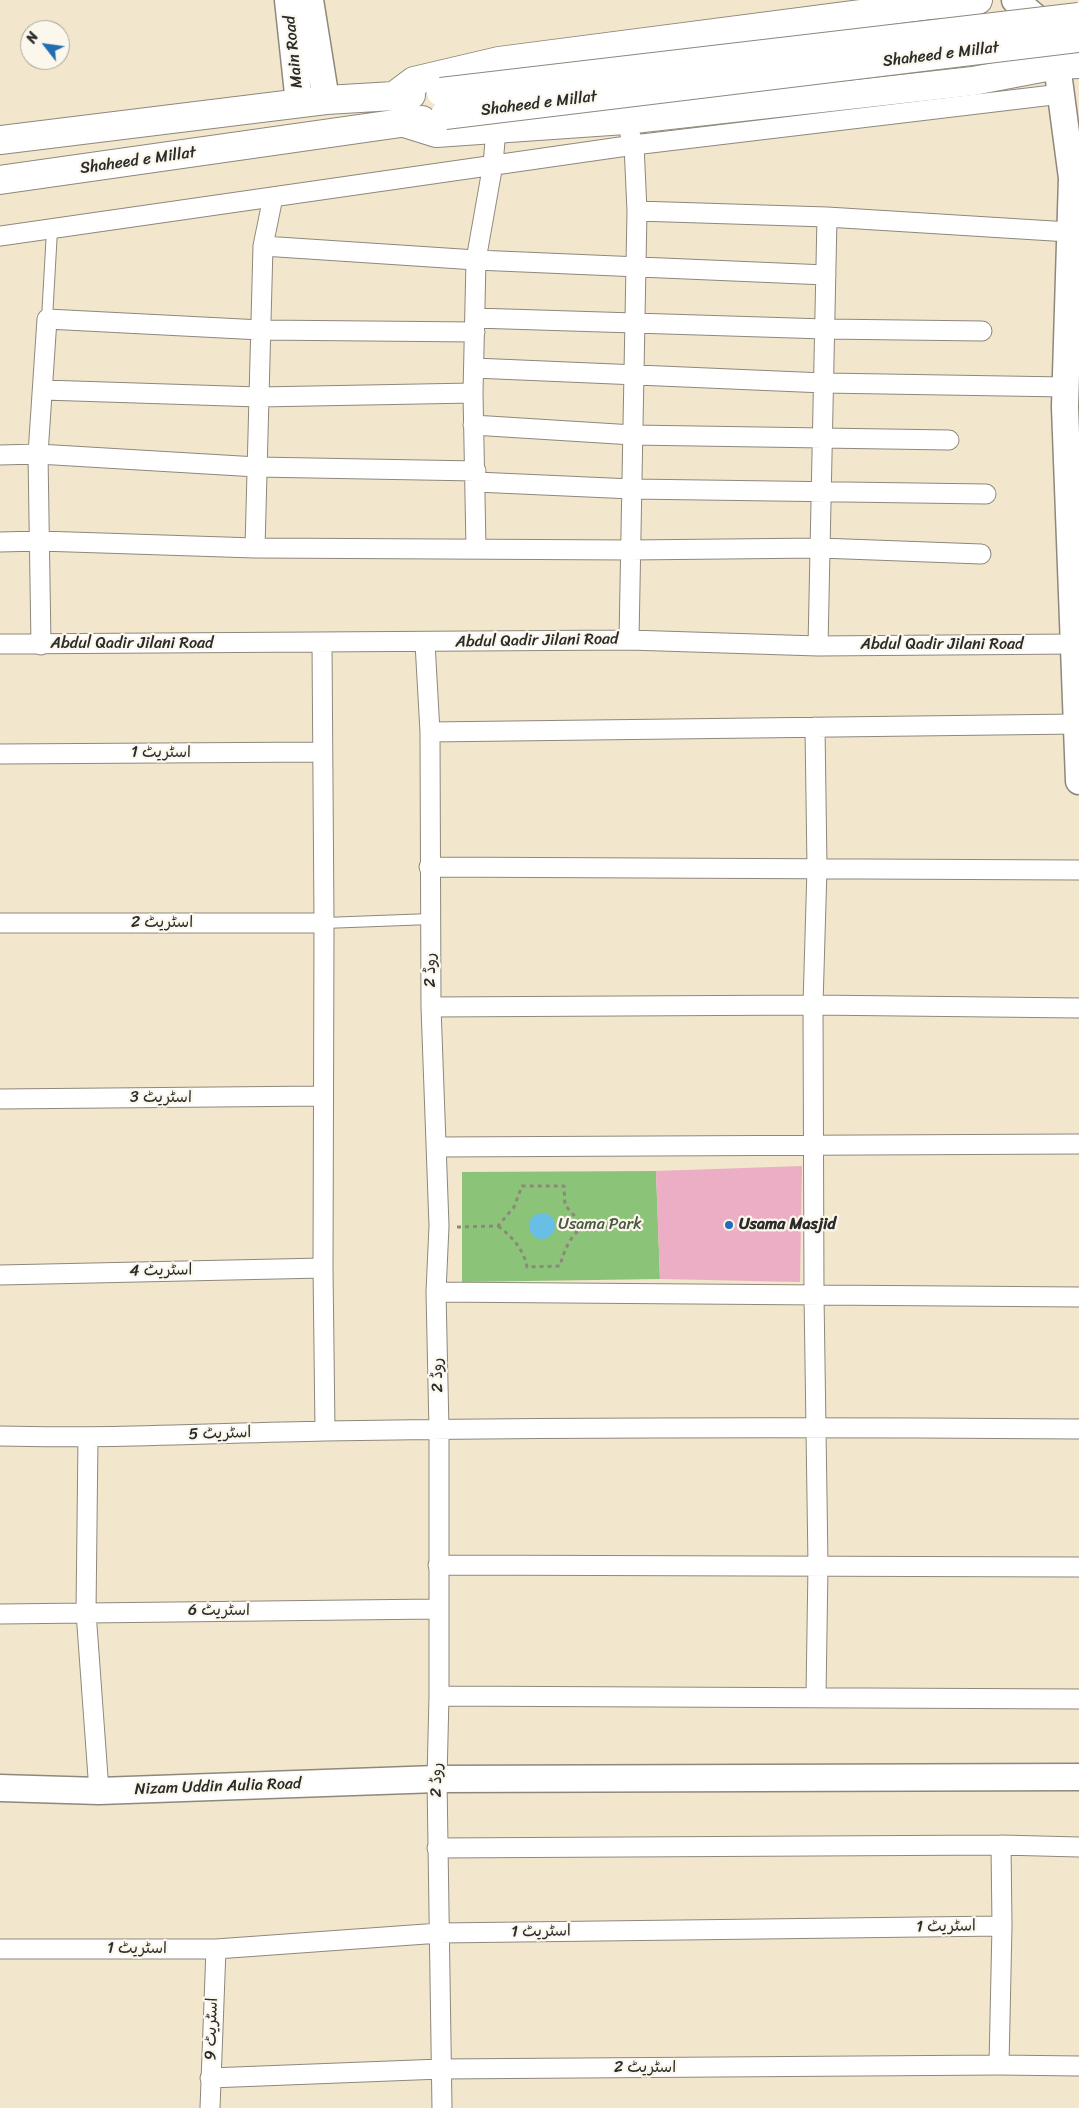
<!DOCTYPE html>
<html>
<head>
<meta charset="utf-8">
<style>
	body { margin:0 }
	#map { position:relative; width:1079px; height:2108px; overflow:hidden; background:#f2e6cc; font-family:Sriracha,sans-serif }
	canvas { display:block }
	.north { position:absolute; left:20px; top:20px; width:50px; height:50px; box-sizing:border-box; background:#fbf7ec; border:1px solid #a8a59f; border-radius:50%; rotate:300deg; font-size:14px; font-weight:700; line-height:20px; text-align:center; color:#2b2b2b }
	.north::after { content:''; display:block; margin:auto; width:18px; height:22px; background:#1f6fb2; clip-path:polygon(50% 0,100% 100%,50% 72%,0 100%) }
</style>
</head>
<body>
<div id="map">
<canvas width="1079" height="2108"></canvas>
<div class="north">N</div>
</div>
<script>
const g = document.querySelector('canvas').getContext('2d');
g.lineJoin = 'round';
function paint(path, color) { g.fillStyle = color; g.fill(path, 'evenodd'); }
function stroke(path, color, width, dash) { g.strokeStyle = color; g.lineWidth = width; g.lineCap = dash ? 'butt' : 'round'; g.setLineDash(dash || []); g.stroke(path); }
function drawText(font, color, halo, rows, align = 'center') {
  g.font = font + ' Sriracha,"Playpen Sans Arabic",sans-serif'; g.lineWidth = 4.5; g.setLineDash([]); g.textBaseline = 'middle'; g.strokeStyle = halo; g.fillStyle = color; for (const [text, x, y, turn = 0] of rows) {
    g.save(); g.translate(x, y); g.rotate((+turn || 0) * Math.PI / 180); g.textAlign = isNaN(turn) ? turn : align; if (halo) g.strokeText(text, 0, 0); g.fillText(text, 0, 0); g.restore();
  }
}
paint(new Path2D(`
	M656 1171 660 1279 462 1282V1172Z`), '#8bc478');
paint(new Path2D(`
	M529 1226a13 13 0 1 1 26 0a13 13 0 1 1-26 0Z`), '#69bee5');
paint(new Path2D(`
	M802 1166 800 1282 660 1279 656 1171Z`), '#ebaec4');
const lane = new Path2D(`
	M47 319 52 230
	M324 923 431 919`);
const street = new Path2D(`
	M637 211 827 217 1069 232
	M0 236 634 145 1061 94
	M263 246 476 260 826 275
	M475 318 825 329 982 331
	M474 368 824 383 1065 387
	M44 390 259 397 473 393
	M473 425 633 435 949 440
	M0 455 38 454 257 467 476 471
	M476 482 632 489 986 494
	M0 542 40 541 255 548 630 550 820 548 981 554
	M255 548 263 246 273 197
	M476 548 473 393 476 260 493 164 496 130
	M629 640 637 211 634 145 630 134
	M322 643 324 923 323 1268 325 1431
	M425 643 430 732 431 1007 439 1226 436 1292 439 1430V1696L437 1779 442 2108
	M0 644 629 640 818 646 1074 644
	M41 645 38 454 47 319 261 330 475 332
	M818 646 827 217
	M815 727 817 868 813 1005 814 1295 818 1565 816 1696
	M430 732 1077 724
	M0 754 321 752
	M429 867 1079 870
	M0 923H324
	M431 1007 813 1005 1079 1008
	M0 1099 323 1096
	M438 1147 1079 1144
	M0 1275 323 1268
	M436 1292 1079 1297
	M0 1436C109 1439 217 1433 325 1431 576 1427 828 1427 1079 1429
	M88 1438 86 1612 99 1791
	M438 1565 1079 1567
	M0 1614 437 1609
	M439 1696 1079 1699
	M437 1848 1001 1845 1079 1847
	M0 1949H216L440 1933 1002 1926
	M999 2065 1002 1926 1001 1845
	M210 2078 441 2069 999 2065 1079 2066
	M210 2108 216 1949`);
const secondary = new Path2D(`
	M288 0 299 103
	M310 0 326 100
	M1015 0 1042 23 1049 34 1057 65 1072 178 1065 407 1079 781
	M0 1788 99 1791 437 1779 1079 1777`);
const primary = new Path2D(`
	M394 96 414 81 499 61 930 5 970 3 978 0
	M404 123 436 133 625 120 973 81 1057 65 1079 64
	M0 140 326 100 411 95
	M0 180 422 120`);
stroke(lane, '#8e887c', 12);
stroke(street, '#8e887c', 21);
stroke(secondary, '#8e887c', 29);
stroke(primary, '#8e887c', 30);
stroke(new Path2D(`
	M498 1226C513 1238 523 1248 527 1267L560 1266C564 1250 570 1237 583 1226
	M457 1227 498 1226 514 1207 522 1186H564L565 1205 583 1226 608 1227`), '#8e887c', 3, [4, 4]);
stroke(lane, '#fff', 10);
stroke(street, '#fff', 19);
stroke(secondary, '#fff', 26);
stroke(primary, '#fff', 28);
const primaryBridge = new Path2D(`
	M441 92 1079 17
	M445 115 1079 38`);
stroke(primaryBridge, '#8e887c', 30, []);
stroke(primaryBridge, '#fff', 28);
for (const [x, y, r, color] of [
	[729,1225,5,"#1f6fb2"]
]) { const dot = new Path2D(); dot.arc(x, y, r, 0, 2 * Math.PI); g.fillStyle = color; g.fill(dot); stroke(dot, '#fbf7ec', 2); }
drawText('16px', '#2b2b2b', '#fbf7ec', [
	["Main Road",294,52,-96],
	["Shaheed e Millat",941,55,-7],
	["Shaheed e Millat",539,104,-7],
	["Shaheed e Millat",138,161,-8],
	["Abdul Qadir Jilani Road",537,641,-1],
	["Abdul Qadir Jilani Road",132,644],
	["Abdul Qadir Jilani Road",942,645],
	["اسٹریٹ 1",161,753],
	["اسٹریٹ 2",162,923],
	["روڈ 2",431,970,-90],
	["اسٹریٹ 3",161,1098],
	["اسٹریٹ 4",161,1271,-1],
	["روڈ 2",438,1375,-91],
	["اسٹریٹ 5",220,1434,-2],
	["اسٹریٹ 6",219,1611],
	["روڈ 2",437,1780,-89],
	["Nizam Uddin Aulia Road",218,1787,-2],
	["اسٹریٹ 1",946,1927,-1],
	["اسٹریٹ 1",541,1932,-1],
	["اسٹریٹ 1",137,1949],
	["اسٹریٹ 9",212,2029,-88],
	["اسٹریٹ 2",645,2068]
]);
drawText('16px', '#485942', '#fbf7ec', [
	["Usama Park",600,1225]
]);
drawText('bold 16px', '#2b2b2b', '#fbf7ec', [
	["Usama Masjid",739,1225]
], 'left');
</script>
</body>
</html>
